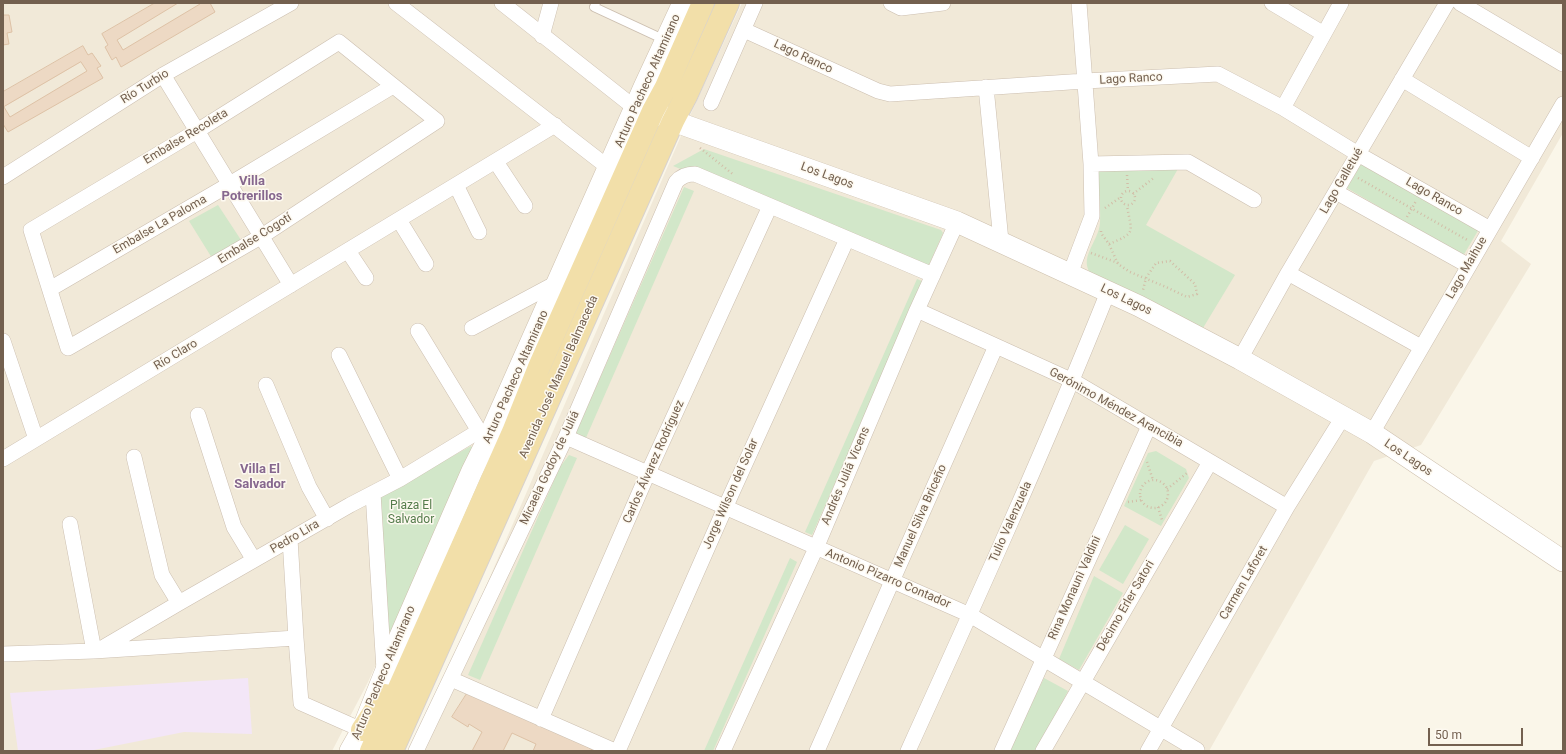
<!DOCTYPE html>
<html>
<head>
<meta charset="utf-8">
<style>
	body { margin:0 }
	#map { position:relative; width:1566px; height:754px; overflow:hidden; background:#faf6e9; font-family:Roboto,sans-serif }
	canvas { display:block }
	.frame { position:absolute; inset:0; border:4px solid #73604f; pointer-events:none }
	.scale { position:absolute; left:1428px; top:728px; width:95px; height:18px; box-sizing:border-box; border:2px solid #73604f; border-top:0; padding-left:5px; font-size:12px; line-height:14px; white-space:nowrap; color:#73604f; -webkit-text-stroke:3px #fdf9f0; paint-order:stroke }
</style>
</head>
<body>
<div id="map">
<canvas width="1566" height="754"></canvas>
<div class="frame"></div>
<div class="scale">50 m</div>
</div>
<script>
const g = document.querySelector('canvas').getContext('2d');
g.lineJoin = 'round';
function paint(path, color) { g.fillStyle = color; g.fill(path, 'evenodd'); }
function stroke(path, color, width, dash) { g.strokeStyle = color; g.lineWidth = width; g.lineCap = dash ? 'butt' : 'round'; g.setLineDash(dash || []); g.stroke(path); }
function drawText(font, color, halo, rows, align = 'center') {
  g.font = font + ' Roboto,sans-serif'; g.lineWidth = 3; g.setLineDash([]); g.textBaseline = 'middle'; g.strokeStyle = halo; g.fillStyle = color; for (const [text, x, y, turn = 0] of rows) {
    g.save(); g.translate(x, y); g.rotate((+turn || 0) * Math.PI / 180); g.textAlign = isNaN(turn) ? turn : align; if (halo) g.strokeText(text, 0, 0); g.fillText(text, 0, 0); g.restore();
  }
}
paint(new Path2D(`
	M3 3H675L368 682 332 751H3Z
	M742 3H1563V133L1501 241 1531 264 1421 445 1374 461 1209 751H415L421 736 687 122Z`), '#f1e9d8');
paint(new Path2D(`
	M248 678 252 734 184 732 89 751H18L10 693Z`), '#f3e6f7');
paint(new Path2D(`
	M704 149 941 230 943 233 928 267 673 166Z
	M1363 161 1479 229 1463 256 1347 188Z
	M1179 167 1146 225 1235 275 1203 328 1092 275C1077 259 1099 241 1100 223 1101 206 1098 187 1097 170Z
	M684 187 694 191 585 440 575 435Z
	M218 205 241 240 212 258 189 221Z
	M917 279 924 282 812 535 805 532Z
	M471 446 473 449 392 632 389 631 380 496Z
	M1156 451 1186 469 1189 478 1161 526 1124 506 1148 453Z
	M569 455 577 458 480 680 468 675 560 467Z
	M1125 525 1149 539 1123 584 1099 570Z
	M790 558 797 562 713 751H704Z
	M1094 576 1123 593 1079 670 1059 659Z
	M1044 678 1068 691 1036 751H1009Z`), '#d2e7c9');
const building = new Path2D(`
	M155 3H178L117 40 123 50 200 4 199 3H210L215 12 121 67 116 57 112 60 105 47 108 45 102 34Z
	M3 15H9L12 32 7 33 9 44 3 45Z
	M83 46 88 55 92 53 101 66 97 68 103 78 8 132 3 124V92ZM81 62 87 71 10 117 4 107Z
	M468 692 570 736 594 751H533L536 744 512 733 503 751H472L482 732 469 724 468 727 452 717Z`);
paint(building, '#edd9c4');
stroke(building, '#dec2a6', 1);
const lane = new Path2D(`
	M596 3 594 7 665 40`);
const street = new Path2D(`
	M396 3 609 168
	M502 3 635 108
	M891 3 901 8 943 3
	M1272 3 1324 34
	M1460 3 1563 64
	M744 30 878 91 890 94 1085 81 1218 74 1283 108 1358 154 1490 229
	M542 36 551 3
	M339 42 437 121 262 236 68 348 31 230 197 131Z
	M163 75 291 285
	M1402 79 1532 158
	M986 87 1001 241
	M711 103 755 3
	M1283 108 1341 3
	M496 162 525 206
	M1091 164 1188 162 1254 200
	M3 177 163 75 291 3
	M456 185 479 232
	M1336 192 1469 266
	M399 220 426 264
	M348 251 366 278
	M1288 273 1421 347
	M1070 274 1092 216 1091 164 1079 3
	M50 289 230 184 393 86
	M917 310 1073 381 1287 507
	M472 328 558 282
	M418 331 479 431
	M3 341 36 439
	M339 355 400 479
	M1240 359 1288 273 1447 3
	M266 385 309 487 327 519
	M198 415 234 527 254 560
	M1372 433 1563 104
	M566 437 970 615 1197 750
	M134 457 162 575 179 603
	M3 459 555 125
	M373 493 384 670
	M70 524 94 651
	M290 539 296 638 301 703 362 730
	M99 650 179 603 350 505 400 479 479 431 486 443
	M3 654 94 651 296 638
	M451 679 615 751
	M541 719 648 473 770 206
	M416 751 566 437 676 182C681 176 687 174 695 174L933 275
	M618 751 725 508 847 239
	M723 751 816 548 917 310 957 222
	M817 751 996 346
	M908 751C977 599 1046 447 1108 292
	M1002 751 1149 426
	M1043 751 1210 462
	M1148 751 1287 507 1343 417`);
const secondary = new Path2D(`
	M657 113 673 121 957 222 1139 306 1240 359 1372 433 1563 561
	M350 751 362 730 394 650 472 471 486 443 644 87 683 3`);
const primary = new Path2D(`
	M362 730 385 695
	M371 751 513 432 539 367 653 111 666 87 703 3
	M392 751 673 121 686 96 728 3`);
stroke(lane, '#ccbfb0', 10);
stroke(street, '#ccbfb0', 16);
stroke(secondary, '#cec0ae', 22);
stroke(primary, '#d8d2ce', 24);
stroke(new Path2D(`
	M700 148 734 175
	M1127 175 1128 191
	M1358 178 1469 241
	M1121 198a7 7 0 1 1 14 0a7 7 0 1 1-14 0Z
	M1133 194 1155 177
	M1105 208 1121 197
	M1407 217 1416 201
	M1101 231V233L1109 244 1118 264 1130 272 1166 287 1187 297 1197 294 1195 284 1170 261 1156 263 1146 278 1143 290
	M1109 244C1138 232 1131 233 1127 205
	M1091 253 1118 263
	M1147 462 1153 480
	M1140 494a14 14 0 1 1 28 0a14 14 0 1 1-28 0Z
	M1167 489 1187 473
	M1128 502 1142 500
	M1158 507 1162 520`), '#d2bda7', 2.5, [1, 3]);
stroke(lane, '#fff', 8);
stroke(street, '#fff', 15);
stroke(secondary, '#fff', 21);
stroke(primary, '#f2dfa9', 22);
drawText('12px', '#73604f', '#fdf9f0', [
	["Lago Ranco",803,57,25],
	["Lago Ranco",1131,79,-3],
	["Arturo Pacheco Altamirano",648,81,-66],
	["Río Turbio",145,87,-32],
	["Embalse Recoleta",186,137,-31],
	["Los Lagos",827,176,20],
	["Lago Galletué",1342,181,-60],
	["Lago Ranco",1434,197,30],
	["Embalse La Paloma",160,225,-30],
	["Embalse Cogotí",255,239,-32],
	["Lago Maihue",1467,268,-60],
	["Los Lagos",1126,300,26],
	["Río Claro",176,355,-31],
	["Arturo Pacheco Altamirano",516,377,-66],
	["Avenida José Manuel Balmaceda",559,377,-66],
	["Gerónimo Méndez Arancibia",1116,408,29],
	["Los Lagos",1408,458,34],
	["Carlos Álvarez Rodríguez",654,462,-66],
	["Micaela Godoy de Juliá",550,468,-65],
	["Andrés Juliá Vicens",846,476,-67],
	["Jorge Wilson del Solar",731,494,-66],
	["Manuel Silva Briceño",921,516,-66],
	["Tulio Valenzuela",1011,522,-66],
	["Pedro Lira",295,537,-30],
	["Antonio Pizarro Contador",888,579,23],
	["Carmen Laforet",1244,583,-60],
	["Rina Monauni Valdini",1075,588,-66],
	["Décimo Erler Satori",1126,606,-60],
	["Arturo Pacheco Altamirano",384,673,-67]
]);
drawText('12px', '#547c4b', '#fdf9f0', [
	["Plaza El",411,506],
	["Salvador",411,520]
]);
drawText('bold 13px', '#86678e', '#fdf9f0', [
	["Villa",252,182],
	["Potrerillos",252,197],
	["Villa El",260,470],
	["Salvador",260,485]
]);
</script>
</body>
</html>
